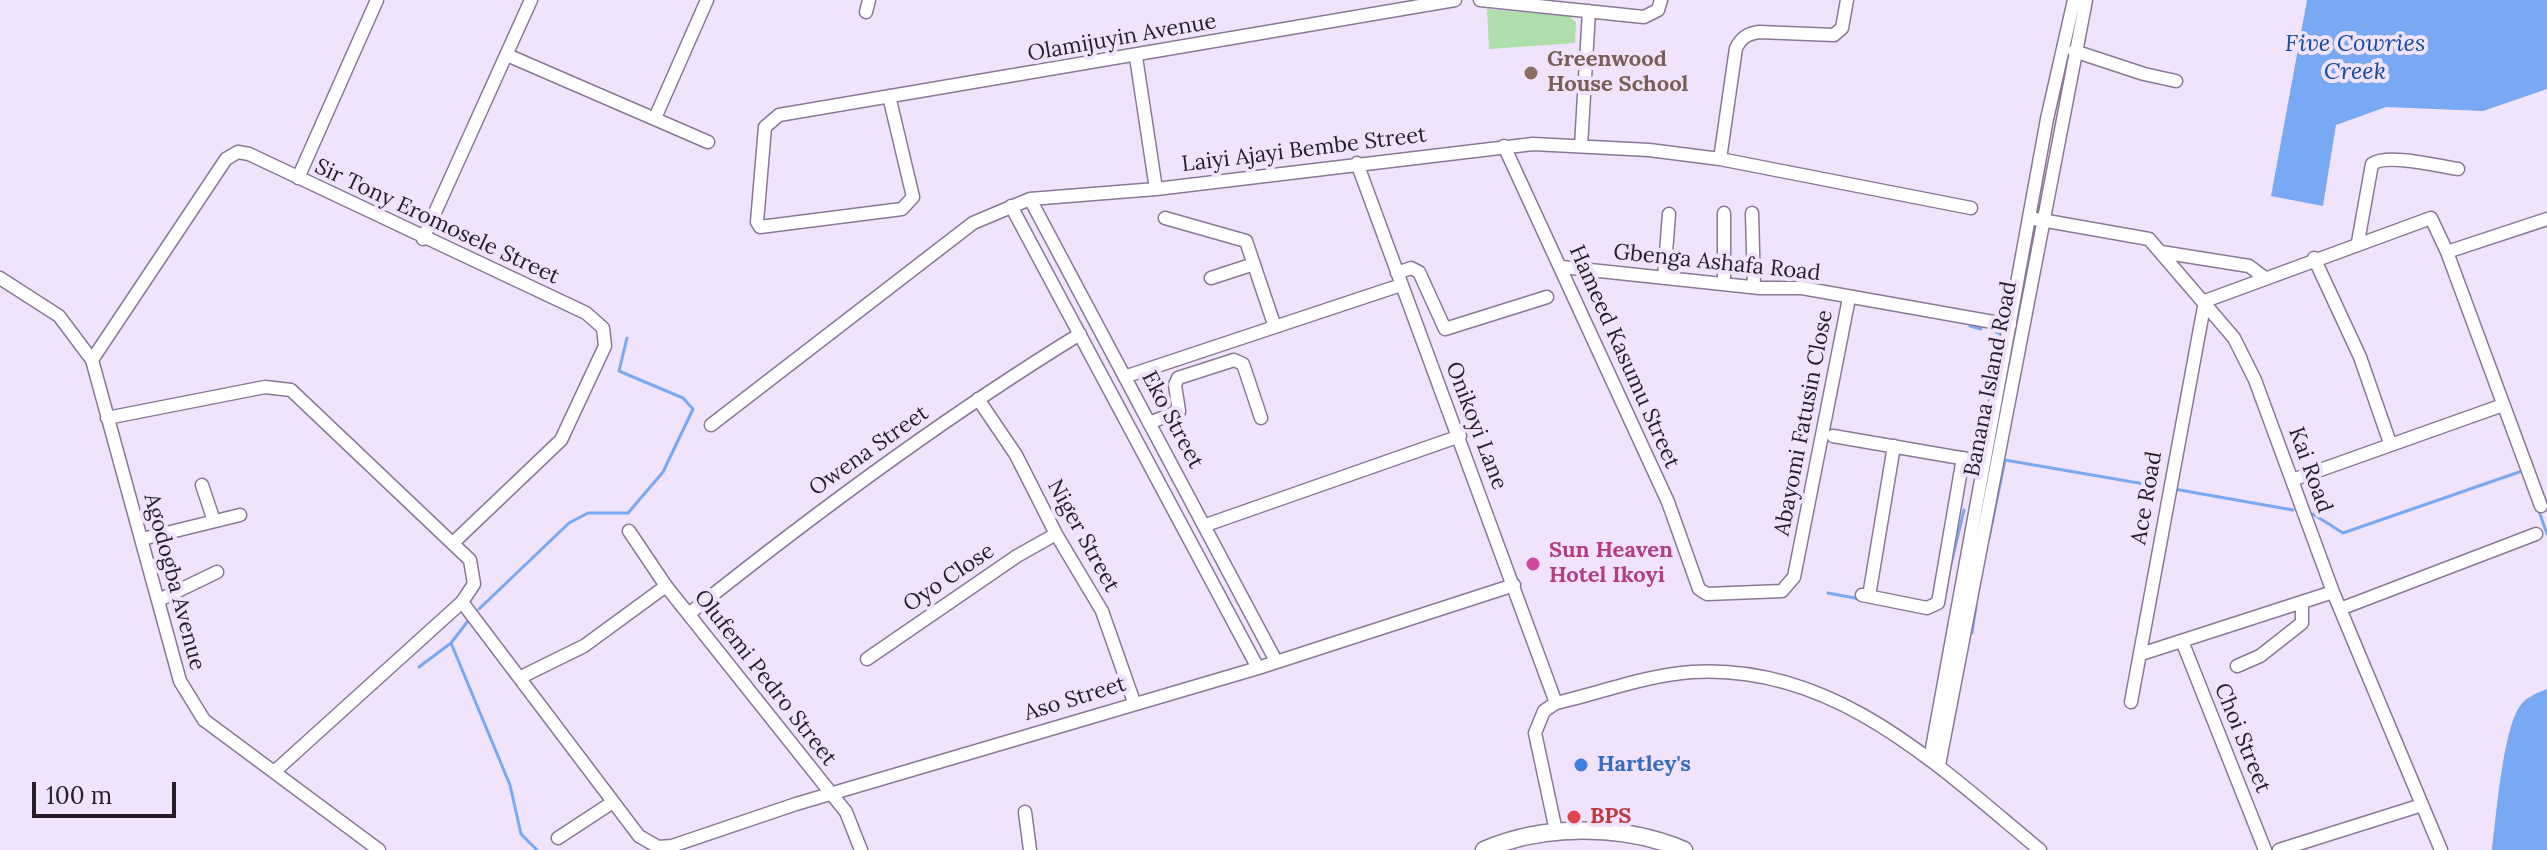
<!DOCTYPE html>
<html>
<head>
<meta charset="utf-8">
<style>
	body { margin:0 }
	#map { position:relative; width:2547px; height:850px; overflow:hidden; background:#f2e3fd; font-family:Lora,serif }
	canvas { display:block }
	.scale { position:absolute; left:32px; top:782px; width:144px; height:36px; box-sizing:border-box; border:4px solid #251e2a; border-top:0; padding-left:10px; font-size:24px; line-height:28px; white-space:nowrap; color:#251e2a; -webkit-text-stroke:6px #f2e3fd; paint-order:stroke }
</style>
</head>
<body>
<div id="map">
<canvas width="2547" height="850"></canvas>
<div class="scale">100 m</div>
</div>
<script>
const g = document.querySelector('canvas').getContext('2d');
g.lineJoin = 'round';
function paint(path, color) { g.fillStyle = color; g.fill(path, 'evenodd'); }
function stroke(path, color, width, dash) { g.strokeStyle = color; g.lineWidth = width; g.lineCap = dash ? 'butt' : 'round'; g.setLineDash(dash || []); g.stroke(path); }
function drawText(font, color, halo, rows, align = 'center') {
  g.font = font + ' Lora,serif'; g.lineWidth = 8; g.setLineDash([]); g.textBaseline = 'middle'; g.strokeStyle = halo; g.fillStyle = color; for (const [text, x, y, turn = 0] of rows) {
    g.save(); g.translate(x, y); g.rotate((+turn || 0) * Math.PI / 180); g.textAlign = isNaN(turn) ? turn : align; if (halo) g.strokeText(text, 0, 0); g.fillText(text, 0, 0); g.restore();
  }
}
paint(new Path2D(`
	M1487 9 1569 16 1576 22 1575 43 1489 49Z`), '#aedfaa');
paint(new Path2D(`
	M2307 0H2547V89L2483 111 2386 107 2336 125 2323 206 2271 196Z
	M2547 689V850H2492C2496 819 2503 729 2520 706 2526 697 2537 693 2547 689Z`), '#7aa9f3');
stroke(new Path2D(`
	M1970 326 1981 329
	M1992 331 2000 333 1994 365
	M2174 489 2293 510
	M2539 511 2547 534
	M2313 514 2343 533 2525 470
	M1989 538 2005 460 2156 486
	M1828 593 1860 599
	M1942 602 1964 510
	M479 609 569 523 588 513H628L663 472 693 409 683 398 619 371 627 338
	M1972 633 1976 606
	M451 643 510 785 521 834 537 850
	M419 667 451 643 468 621`), '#7aa9f3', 3);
const minor = new Path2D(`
	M1480 0 1644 17 1658 10 1661 0
	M866 12 869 0
	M2074 51 2144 74 2176 81
	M507 55 708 142
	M1136 57 1156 189
	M889 96 913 197 902 209 760 227 757 222 765 127 779 115 1455 0
	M655 118 707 0
	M1504 146 1668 502 1699 589 1707 594 1782 591 1794 577 1849 298
	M1581 146 1589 11
	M1720 159 1736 48C1742 37 1747 34 1759 32L1834 35 1842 28 1847 0
	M1357 163 1556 703
	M298 178 377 0
	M1030 199 1276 661
	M1011 206 1258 668
	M1724 213V284
	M1752 213 1754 287
	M1165 218 1246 241 1275 327
	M2030 218 2149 239 2234 338 2255 380 2333 592 2441 850
	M423 239 531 0
	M2358 242 2372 164C2387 153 2438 166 2458 169
	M2161 252 2249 266 2265 278
	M2447 252 2547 219
	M2314 258 2360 357 2390 443
	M1562 267 1760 288H1802L2010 325
	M1397 273 1411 268 1419 272 1445 329 1547 297
	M0 278 59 316 92 360 180 681 204 720 379 850
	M1211 278 1254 264
	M1664 278 1669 214
	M92 360 226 159 238 152 249 154 586 313 603 328 605 346 561 440 454 542
	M1127 376 1401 285
	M978 399 1016 455 1056 534 1102 611 1134 702
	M107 418 265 387 291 390 470 560 474 584 462 602 274 772
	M1149 423 1179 411 1175 385 1178 378 1234 360 1243 364 1261 418
	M711 425 973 223 1030 199 1156 189 1533 144 1649 150 1720 159 1971 208
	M1833 436 1984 462
	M2292 480 2503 405
	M202 485 214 521
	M1206 525 1460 436
	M629 531 666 586 846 812 861 850
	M142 539 240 515
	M1862 595 1927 608 1938 603 1963 458
	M1869 596 1894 446
	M159 600 217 572
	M462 602 639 836 658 847 672 846 796 804 1258 668 1514 585
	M2340 609 2536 534
	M690 613C815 513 943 418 1080 334
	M2182 641 2265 850
	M2141 654 2333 592
	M867 659 1017 556 1056 534
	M2237 666 2260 656 2302 623V602
	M521 677 584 646 666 586
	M2131 702 2205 301 2431 218 2447 252 2541 506
	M1930 759 2047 119 2074 0
	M1939 765 2086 0
	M1025 812 1030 850
	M1556 831 1535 733 1544 711 1556 703C1600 693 1647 675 1692 672 1835 663 1938 766 2040 850
	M558 838 613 802
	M2279 850 2422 805`);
const major = new Path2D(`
	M1484 850C1543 824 1624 824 1684 850`);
stroke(minor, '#897996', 15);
stroke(major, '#897996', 19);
stroke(minor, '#fff', 12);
stroke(major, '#fff', 16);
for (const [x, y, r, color] of [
	[1531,73,8,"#8d6e63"],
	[1533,564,8,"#d1479c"],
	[1581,765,8,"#3f7fe0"],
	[1574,817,8,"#e0444e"]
]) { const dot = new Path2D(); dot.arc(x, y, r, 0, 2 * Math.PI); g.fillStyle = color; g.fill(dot); stroke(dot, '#f2e3fd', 3); }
drawText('22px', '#251e2a', '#f2e3fd', [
	["Olamijuyin Avenue",1122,38,-10],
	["Laiyi Ajayi Bembe Street",1304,150,-7],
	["Sir Tony Eromosele Street",437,222,25],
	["Gbenga Ashafa Road",1717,263,6],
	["Hameed Kasumu Street",1624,357,66],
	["Banana Island Road",1991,379,-79],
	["Eko Street",1172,420,62],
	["Abayomi Fatusin Close",1804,423,-79],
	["Onikoyi Lane",1476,426,69],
	["Owena Street",869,451,-35],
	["Kai Road",2310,470,70],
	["Ace Road",2147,498,-80],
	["Niger Street",1083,536,61],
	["Oyo Close",949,578,-34],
	["Agodogba Avenue",174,582,75],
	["Olufemi Pedro Street",765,678,52],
	["Aso Street",1075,699,-17],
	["Choi Street",2242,738,68]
]);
drawText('bold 22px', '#785e54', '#f2e3fd', [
	["Greenwood",1547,60],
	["House School",1547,85]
], 'left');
drawText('bold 22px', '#b23c85', '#f2e3fd', [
	["Sun Heaven",1549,551],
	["Hotel Ikoyi",1549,576]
], 'left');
drawText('bold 22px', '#366cbe', '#f2e3fd', [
	["Hartley's",1597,765]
], 'left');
drawText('bold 22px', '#be3a42', '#f2e3fd', [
	["BPS",1590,817]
], 'left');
drawText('italic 24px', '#164da2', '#f2e3fd', [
	["Five Cowries",2355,44],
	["Creek",2355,72]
]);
</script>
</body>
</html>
